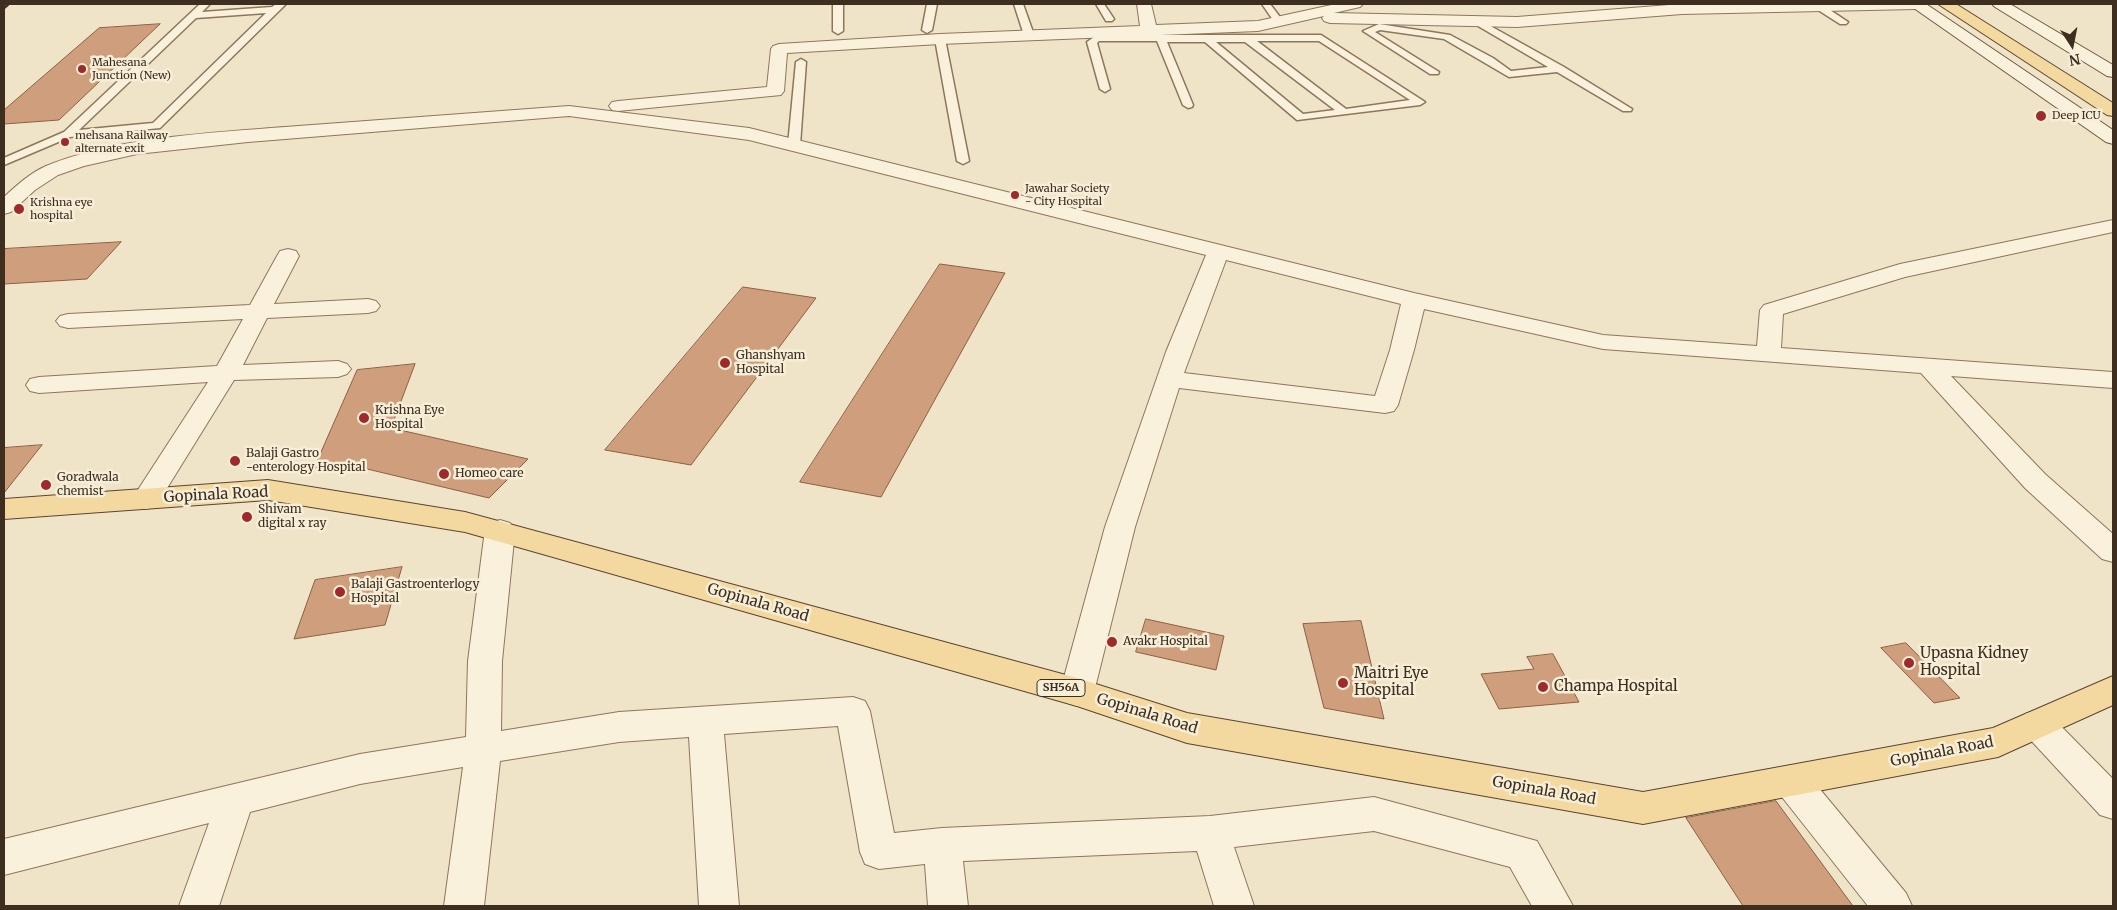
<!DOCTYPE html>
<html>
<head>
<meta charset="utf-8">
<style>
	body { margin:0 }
	#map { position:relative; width:2117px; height:910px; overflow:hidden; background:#f0e4c8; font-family:Merriweather,serif }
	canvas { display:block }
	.frame { position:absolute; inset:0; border:5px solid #3d2e20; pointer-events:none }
	.north { position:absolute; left:2047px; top:20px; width:50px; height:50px; -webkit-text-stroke:4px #f7eed8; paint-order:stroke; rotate:169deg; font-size:14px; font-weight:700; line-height:20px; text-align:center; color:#3d2e20 }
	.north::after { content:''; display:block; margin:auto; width:18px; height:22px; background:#3d2e20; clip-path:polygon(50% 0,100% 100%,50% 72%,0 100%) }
</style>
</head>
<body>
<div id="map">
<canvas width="2117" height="910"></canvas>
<div class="frame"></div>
<div class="north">N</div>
</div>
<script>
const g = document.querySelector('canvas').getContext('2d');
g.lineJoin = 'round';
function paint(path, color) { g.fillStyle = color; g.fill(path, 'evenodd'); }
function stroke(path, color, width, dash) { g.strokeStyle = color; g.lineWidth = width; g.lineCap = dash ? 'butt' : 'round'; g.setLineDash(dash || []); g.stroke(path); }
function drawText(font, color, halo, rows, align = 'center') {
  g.font = font + ' Merriweather,serif'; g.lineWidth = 5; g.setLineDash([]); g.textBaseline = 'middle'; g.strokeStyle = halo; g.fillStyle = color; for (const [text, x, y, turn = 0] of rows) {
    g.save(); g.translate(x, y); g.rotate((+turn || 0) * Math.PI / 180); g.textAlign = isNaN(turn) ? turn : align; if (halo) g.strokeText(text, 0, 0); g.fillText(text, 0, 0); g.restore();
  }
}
const building = new Path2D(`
	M160 24 59 120 4 124V110L99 28Z
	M121 242 87 279 4 284V249Z
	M940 264 1005 273 881 497 800 482Z
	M743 287 816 298 691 465 605 450Z
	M415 364 391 428 528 459 489 498 346 464 314 468 357 370Z
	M42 445 4 493V448Z
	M402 567 385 625 294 639 315 580Z
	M1146 619 1224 636 1216 670 1136 652Z
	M1361 621 1384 719 1324 708 1303 624Z
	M1906 643 1960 698 1934 703 1881 648Z
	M1553 654 1579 702 1499 709 1481 674 1534 669 1527 657Z
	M1776 801 1853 906H1743L1686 818Z`);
paint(building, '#cf9f7d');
stroke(building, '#8d5f41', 1);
const lane = new Path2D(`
	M200 4H210L202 12 272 7 276 4H286L160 128 70 137 4 165V158L64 132ZM266 13 153 123 79 130 196 18Z
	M833 4H843V31L838 34 833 31Z
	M927 4H937L932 30 927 33 922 30Z
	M1014 4H1023L1034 35 1032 37 1029 38 1024 35Z
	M1096 4H1104L1114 19 1112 21H1106Z
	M1262 4H1270L1283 21 1281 23H1275Z
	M1815 4H1821L1848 22 1846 24H1840L1815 8Z
	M1476 18 1564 67 1632 109 1631 111H1623L1557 72 1509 77 1444 39 1380 30 1375 32 1439 72 1438 74H1430L1363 31 1379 24 1450 35 1493 58 1511 71 1548 67 1473 23V19Z
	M1097 35H1321L1425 102 1420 105 1297 120 1205 42H1167L1193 105 1192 107 1188 108 1183 105 1157 41H1099L1097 43 1110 89 1105 92 1100 89 1087 42ZM1257 41H1319L1410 100 1346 109ZM1216 42H1245L1335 110 1303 114Z
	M940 36 945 39 969 161 963 164 957 161 935 39Z
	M801 59 806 62 800 145 794 148 788 145 796 62Z`);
const street = new Path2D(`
	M1137 4H1151L1156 25 1258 21 1336 4H1363L1360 7 1334 13 1517 17 1682 4H1924L1921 7 1916 9 1682 14 1517 27 1330 23 1324 21 1322 18 1324 16 1258 31 940 44 787 53 784 91 781 95 618 111 612 110 609 106 612 102 618 101 767 87 771 49 773 46 779 44 940 34 1140 26Z
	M569 106 749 128 1414 293 1603 335 1757 346 1760 310 1764 305 1900 264 2113 220V232L1905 277 1783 314 1781 348 2113 372V388L1951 376 2045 474 2113 534V562L2102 559 2025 488 1921 373 1603 349 1424 309 1414 350 1398 405 1394 411 1385 413 1179 388 1135 527 1094 692 1089 702 1077 706 1065 702 1060 692 1105 527 1166 352 1206 255 749 140 569 116 248 142 137 154 84 166 58 175 35 190 11 212 4 214V197C16 186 30 173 46 166 117 137 209 133 285 127 380 120 474 113 569 106ZM1226 260 1401 304 1390 350 1375 396 1184 373Z
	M288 249 296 251 299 256 274 304 368 299 376 301 380 306 376 311 368 313 267 318 243 365 338 361 347 364 351 369 347 374 338 377 234 380 156 506 146 509 136 506 132 499 208 382 39 393 30 391 26 385 30 379 39 377 217 366 243 319 68 328 60 326 56 321 60 316 68 314 250 305 277 256 280 251Z
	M500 520 510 523 515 530 502 661 501 731 619 712 853 697 865 701 870 711 894 833 942 828 1210 816 1374 797 1537 841 1573 906H1532L1510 867 1374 831 1234 847 1254 906H1214L1197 851 963 861 968 906H928L925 864 879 869 865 864 860 852 838 726 724 734 739 906H699L689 737 619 742 500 761 484 906H444L463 767 360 784 250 812 219 906H179L209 823 4 875V839L360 754 466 737 468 661 485 530 490 523Z
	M2037 710 2049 714 2113 779V819L2100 815 2025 734 2020 724 2025 714Z
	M1791 765 1804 770 1906 893 1912 906H1868L1778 792 1773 781 1778 770Z`);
const secondary = new Path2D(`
	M1908 4H1926L2113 130V144L2106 142Z
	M1992 4H2010L2113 65V77L2107 76 1995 7Z`);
const primary = new Path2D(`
	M1938 4H1956L2113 103V116L2107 115Z
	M268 480 465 512 1077 678 1187 713 1643 792 1993 728 2113 676V705L1998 757 1643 824 1187 743 1077 706 465 532 268 500 4 519V499Z`);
stroke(lane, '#8d765c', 3);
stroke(street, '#8d765c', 2);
stroke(secondary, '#6f573f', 2);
stroke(primary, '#5b4430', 2);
paint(lane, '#faf1dc');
paint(street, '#faf1dc');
paint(secondary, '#faf1dc');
paint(primary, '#f3d9a0');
stroke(new Path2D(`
	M4 8 9 4`), '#3d2e20', 2.5, [5.5, 5.5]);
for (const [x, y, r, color] of [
	[82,69,5,"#9e2a2b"],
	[2041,116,6,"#9e2a2b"],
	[65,142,5,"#9e2a2b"],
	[1015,195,5,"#9e2a2b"],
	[19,209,6,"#9e2a2b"],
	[725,363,6,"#9e2a2b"],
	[364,418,6,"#9e2a2b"],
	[235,461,6,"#9e2a2b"],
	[444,474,6,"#9e2a2b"],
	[46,485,6,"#9e2a2b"],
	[247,517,6,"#9e2a2b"],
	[340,592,6,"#9e2a2b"],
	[1112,642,6,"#9e2a2b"],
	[1909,663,6,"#9e2a2b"],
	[1343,683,6,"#9e2a2b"],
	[1543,687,6,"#9e2a2b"]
]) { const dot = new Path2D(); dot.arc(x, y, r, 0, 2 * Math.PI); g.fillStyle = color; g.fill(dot); stroke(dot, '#f7eed8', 2); }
drawText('11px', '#3d2e20', '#f7eed8', [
	["Mahesana",92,63],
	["Junction (New)",92,76],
	["Deep ICU",2052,116],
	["mehsana Railway",75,136],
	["alternate exit",75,149],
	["Jawahar Society",1025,189],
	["- City Hospital",1025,202],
	["Krishna eye",30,203],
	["hospital",30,216]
], 'left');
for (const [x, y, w] of [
	[1061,688,48]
]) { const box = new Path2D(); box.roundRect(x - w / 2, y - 8.5, w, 17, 4); g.fillStyle = '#f7eed8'; g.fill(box); stroke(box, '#3d2e20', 1); }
drawText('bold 11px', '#3d2e20', null, [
	["SH56A",1061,688]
]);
drawText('12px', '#3d2e20', '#f7eed8', [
	["Ghanshyam",736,356],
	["Hospital",736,370],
	["Krishna Eye",375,411],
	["Hospital",375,425],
	["Balaji Gastro",246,454],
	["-enterology Hospital",246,468],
	["Homeo care",455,474],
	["Goradwala",57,478],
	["chemist",57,492],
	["Shivam",258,510],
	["digital x ray",258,524],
	["Balaji Gastroenterlogy",351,585],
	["Hospital",351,599],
	["Avakr Hospital",1123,642]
], 'left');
drawText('15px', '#3d2e20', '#f7eed8', [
	["Gopinala Road",216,495,-3],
	["Gopinala Road",758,603,16],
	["Gopinala Road",1147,714,17],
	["Gopinala Road",1942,752,-11],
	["Gopinala Road",1544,791,10]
]);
drawText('15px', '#3d2e20', '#f7eed8', [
	["Upasna Kidney",1920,654],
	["Hospital",1920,671],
	["Maitri Eye",1354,674],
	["Hospital",1354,691],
	["Champa Hospital",1554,687]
], 'left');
</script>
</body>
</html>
